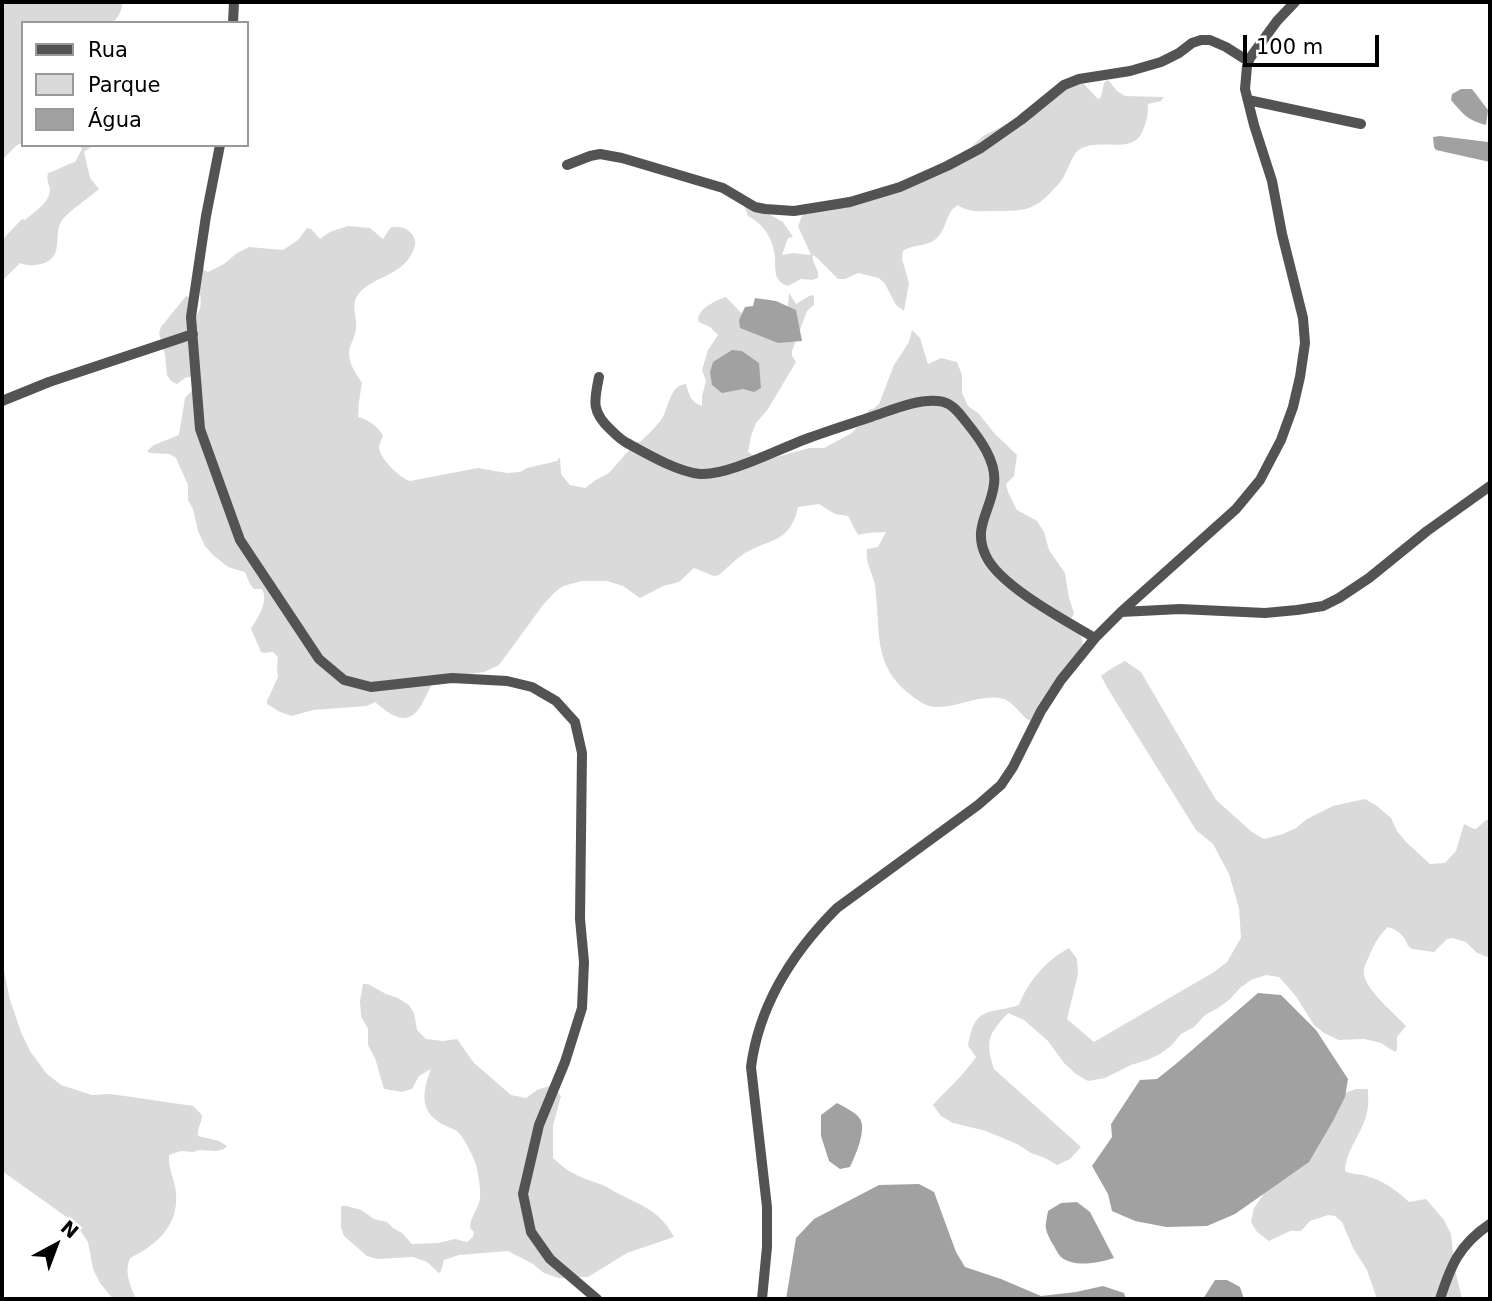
<!DOCTYPE html>
<html>
<head>
<meta charset="utf-8">
<style>
	body { margin:0 }
	#map { position:relative; width:1492px; height:1301px; overflow:hidden; background:#fff; font-family:"DejaVu Sans",sans-serif }
	canvas { display:block }
	.frame { position:absolute; inset:0; border:4px solid #000; pointer-events:none }
	.legend { position:absolute; left:21px; top:21px; width:228px; height:126px; box-sizing:border-box; background:#fff; border:2px solid #999; margin:0; padding:9px 12px; list-style:none; font-size:21px; color:#000 }
	.legend li { display:flex; align-items:center; gap:14px; height:35px }
	.legend b { width:35px; border:2px solid #999 }
	.north { position:absolute; left:21px; top:1210px; width:70px; height:70px; -webkit-text-stroke:5px #fff; paint-order:stroke; rotate:41deg; font-size:19px; font-weight:700; line-height:28px; text-align:center; color:#000 }
	.north::after { content:''; display:block; margin:auto; width:24px; height:32px; background:#000; clip-path:polygon(50% 0,100% 100%,50% 72%,0 100%) }
	.scale { position:absolute; left:1243px; top:35px; width:136px; height:32px; box-sizing:border-box; border:4px solid #000; border-top:0; padding-left:9px; font-size:21px; line-height:24px; white-space:nowrap; color:#000; -webkit-text-stroke:5px #fff; paint-order:stroke }
</style>
</head>
<body>
<div id="map">
<canvas width="1492" height="1301"></canvas>
<div class="frame"></div>
<ul class="legend">
<li><b style="height:9px;background:#535353"></b>Rua</li>
<li><b style="height:19px;background:#dadada"></b>Parque</li>
<li><b style="height:19px;background:#a1a1a1"></b>Água</li>
</ul>
<div class="north">N</div>
<div class="scale">100 m</div>
</div>
<script>
const g = document.querySelector('canvas').getContext('2d');
g.lineJoin = 'round';
function paint(path, color) { g.fillStyle = color; g.fill(path, 'evenodd'); }
function stroke(path, color, width, dash) { g.strokeStyle = color; g.lineWidth = width; g.lineCap = dash ? 'butt' : 'round'; g.setLineDash(dash || []); g.stroke(path); }
paint(new Path2D(`
	M2 2H122C123 10 118 17 113 23H23V142L16 146 2 160Z
	M1107 80 1109 81 1117 91 1125 96 1164 97 1161 101 1148 104C1148 114 1147 121 1143 130 1133 156 1102 137 1080 149 1073 153 1070 165 1066 172 1063 179 1059 184 1053 190 1034 211 1023 211 995 211 982 211 968 213 958 205 945 212 948 228 936 239 926 247 913 244 903 251L902 259 909 283 904 311 896 305 885 284 879 278 858 273 845 279H838L818 259 813 255C811 263 820 269 818 278L812 280 801 279 788 286C782 284 778 281 776 275 775 270 775 263 775 257 773 239 764 224 748 216L743 203H749L783 222 793 237 788 238 782 255 793 253 811 255 798 226 802 216 808 210 868 201 967 151 983 136 1024 115 1051 94 1083 83 1098 99 1101 97 1104 83Z
	M80 145H94L84 152 90 178 99 189C89 198 67 212 61 222 53 236 65 258 41 264 33 266 27 266 20 263L2 281V240L22 219 25 220C34 212 50 203 50 189 49 183 46 180 48 173 58 170 65 165 75 162L82 149Z
	M348 226 370 228 383 239 391 227C399 227 405 226 411 233 417 240 416 245 412 253 401 277 369 277 357 296 351 306 357 316 356 327 356 337 349 345 349 353 349 364 356 374 362 383L359 401 358 417C369 420 378 426 383 436 382 438 379 445 379 447 379 458 400 478 410 481L478 468 507 473 520 472 527 468 557 461 560 457 561 474 570 485 585 488 596 480 609 473 636 442H640C647 435 655 428 661 420 669 409 669 385 686 384 689 394 691 403 702 406V396L706 381 702 370 708 350 718 335 710 327 699 322 698 317C702 307 716 300 726 297L743 315 787 317 789 293 796 304 811 295 814 296V305L807 311 792 351V356L796 362 768 409 756 423 751 436 748 452 762 461 809 448H824L852 433 863 420 869 410 873 409 879 404 894 365 909 342 912 330 920 338 928 364 941 358 957 362 962 375V393L968 406 979 414 994 433 1017 455 1014 476 1006 484 1008 492 1017 510 1037 521 1044 532 1049 550 1065 573 1069 598 1074 613 1070 621C1077 629 1083 635 1083 647L1032 722C1019 716 1015 700 999 698 977 695 957 708 936 707 927 707 919 701 912 696 879 671 879 645 877 606 876 599 876 592 875 585 872 572 865 562 867 549L878 547 886 532C876 533 868 532 858 535L848 516 835 514 819 504 798 507C790 543 771 538 745 553 736 559 727 568 719 575L714 576 694 568 679 582 663 586 640 598 623 586 607 581H582L563 586 555 592 543 605 499 665 484 672 437 678C431 684 429 691 425 698 411 728 396 720 375 702L367 706 313 710 292 716 280 712 267 704V701L278 677 277 667 278 657 273 652 264 653 261 652 251 629C258 617 269 602 262 589H254L250 584 245 572 228 567 213 555 205 546 198 531 193 509 188 500V485L176 458 170 454 150 453 147 451 154 445 179 435 185 398 201 381 195 376 185 378 177 384 171 381 167 375 165 355 159 333 161 327 186 296 189 297 193 319C206 308 199 294 198 279 197 273 199 267 201 261L204 270 208 272 224 264 237 253 249 247 283 250 298 240 307 228 311 229 320 239 330 232Z
	M1125 661 1141 672 1216 800 1252 832 1264 839 1283 834 1296 828 1307 819 1333 806 1365 799 1377 806 1391 818 1397 831 1406 842 1430 864 1445 863 1456 851 1464 824 1472 828 1476 829 1486 820H1490V958L1477 953 1466 942 1452 938 1447 939 1434 952 1412 949 1408 946C1405 936 1398 930 1388 927 1380 934 1374 944 1370 954 1367 961 1363 968 1364 975 1367 991 1395 1014 1406 1026L1397 1037V1050L1395 1052 1381 1043 1364 1039 1339 1040 1324 1033 1314 1025 1295 995 1279 977 1266 975 1251 980 1240 988 1229 1000 1218 1008 1205 1015 1194 1027 1181 1034 1171 1046 1160 1054 1147 1060 1131 1065 1105 1078 1088 1081 1076 1074 1064 1063 1048 1041 1024 1020 1008 1013C988 1035 985 1040 994 1069L1081 1147 1070 1159 1057 1165 1045 1158 1031 1153 1017 1144 986 1131 953 1123 941 1116 933 1105C947 1089 964 1075 976 1057L968 1046C975 1005 987 1015 1019 1005 1027 982 1048 959 1069 948L1077 959 1078 974 1067 1019 1094 1042 1214 972 1227 962 1241 938 1239 908 1229 874 1213 844 1196 830 1108 689 1101 676 1112 668Z
	M2 961 10 1000 21 1032 30 1051 46 1073 61 1085 92 1095 111 1094 193 1106 202 1115C202 1123 197 1128 198 1136L219 1141 227 1146 224 1149 217 1151 199 1150 193 1152 181 1151 169 1155C168 1169 175 1180 176 1193 179 1225 157 1245 130 1258 124 1272 130 1285 136 1299H113L100 1283 93 1269 88 1242 75 1223 2 1171Z
	M363 984H368L386 994 398 998 409 1005 414 1013 417 1030 426 1039 443 1041 457 1039 474 1063 511 1095 526 1098 537 1090 552 1085 561 1096 553 1126V1158C560 1164 566 1170 575 1174 583 1179 592 1181 600 1184 606 1186 610 1189 615 1192 640 1205 660 1210 674 1237L627 1253 588 1277 558 1278 544 1273 533 1264 508 1251 459 1255 444 1260 441 1271 439 1273 427 1262 413 1257 377 1259 367 1256 344 1236 341 1227V1206H347L361 1210 374 1219 387 1222 393 1228 402 1233 412 1244 438 1243 455 1239 467 1242 473 1237 474 1232 470 1228C470 1217 479 1208 480 1198 481 1188 478 1174 476 1165 474 1157 464 1138 458 1132 453 1128 444 1126 439 1122 418 1109 424 1087 431 1069L419 1076 412 1089 402 1092 384 1089 375 1058 368 1045V1029L361 1016 360 1001Z
	M1356 1089H1368C1368 1096 1369 1105 1367 1112 1363 1133 1346 1149 1345 1171 1351 1175 1359 1173 1366 1176 1384 1181 1395 1189 1409 1202L1426 1199 1444 1220 1451 1234 1455 1270 1462 1299H1377L1367 1270 1353 1248 1342 1222 1335 1216 1328 1215 1310 1221 1301 1231H1290L1269 1241 1257 1232 1251 1222 1254 1208 1265 1192 1345 1093Z`), '#dadada');
paint(new Path2D(`
	M1461 89H1472L1488 110 1486 125C1467 120 1463 114 1451 100L1452 94Z
	M1440 136 1488 142 1490 148V162L1436 150 1434 147 1433 137Z
	M755 298 776 301 796 310 802 341 778 343 740 328 739 320 745 307 753 306Z
	M732 350 742 351 759 363 761 388 754 392 743 389 722 393 712 385 710 372 713 362Z
	M1258 993 1281 995 1316 1030 1348 1079 1345 1097 1333 1121 1309 1162 1235 1214 1207 1226 1166 1227 1135 1221 1112 1211 1108 1194 1092 1166 1112 1137 1111 1124 1140 1080 1157 1079 1177 1063Z
	M837 1103C844 1107 856 1112 860 1119 867 1130 855 1156 850 1167L840 1169 829 1161 821 1136V1115Z
	M919 1184 934 1192 956 1252 965 1267 1001 1279 1041 1296 1076 1292 1103 1286 1124 1293 1126 1299H786L796 1238 814 1219 879 1185Z
	M1077 1202 1090 1212 1114 1258C1099 1263 1074 1268 1061 1257 1057 1253 1055 1247 1052 1243 1044 1227 1045 1228 1048 1211L1061 1203Z
	M1215 1280H1227L1240 1287 1244 1299H1203Z`), '#a1a1a1');
stroke(new Path2D(`
	M233 23 234 2
	M1248 100 1361 124
	M220 145 206 216 191 317 200 429 240 540 319 659 344 680 371 687 452 678 507 681 532 687 556 701 575 722 582 753 580 919 584 962 582 1008 565 1062 539 1125 523 1194 531 1232 550 1259 597 1299
	M567 165 590 156 600 154 622 158 723 188 755 207 765 209 794 211 850 202 900 187 947 166 981 148 1021 120 1064 85 1079 79 1130 71 1161 62 1179 53 1192 43 1201 40H1210L1226 47 1248 61
	M599 377C594 401 591 412 611 430 616 435 621 440 627 443 647 454 678 472 700 474 727 476 779 449 806 439 827 431 850 424 871 417 892 410 916 399 938 401 952 402 959 413 967 423 980 439 997 462 994 484 991 511 972 528 986 556 1000 586 1066 621 1095 638
	M2 401 49 382 193 334
	M1121 612 1180 609 1265 613 1297 610 1323 606 1339 598 1369 578 1427 531 1490 486
	M762 1299 767 1247V1207L751 1067C759 1005 793 952 837 908L978 805 1001 785 1013 767 1041 711 1061 680 1095 638 1121 612 1236 509 1260 480 1281 440 1293 407 1300 377 1305 343 1303 318 1282 234 1272 181 1254 125 1245 89 1247 66 1250 58 1277 21 1295 2
	M1440 1299C1451 1265 1459 1245 1490 1224`), '#535353', 10);
</script>
</body>
</html>
